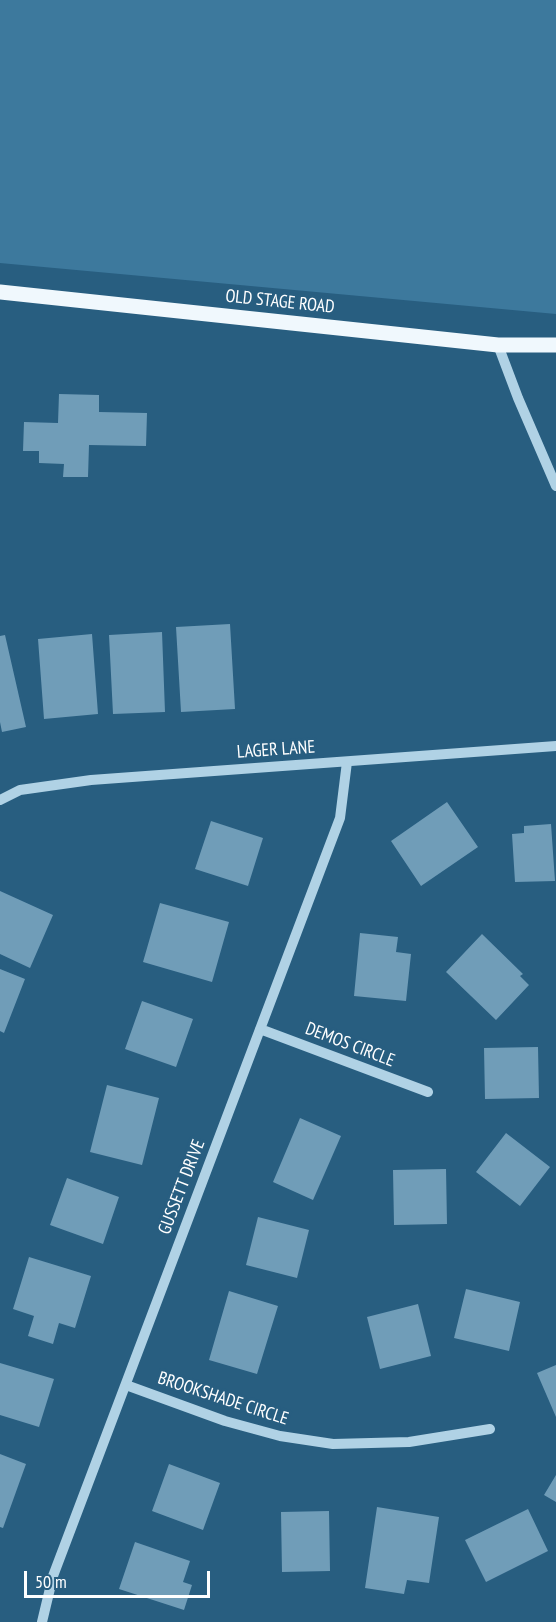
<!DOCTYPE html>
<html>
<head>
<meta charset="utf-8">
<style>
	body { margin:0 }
	#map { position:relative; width:556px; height:1622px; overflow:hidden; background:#285e80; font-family:"PT Sans Narrow",sans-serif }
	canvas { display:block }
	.scale { position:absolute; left:24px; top:1571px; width:186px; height:27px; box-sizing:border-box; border:3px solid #fff; border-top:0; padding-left:8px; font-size:18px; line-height:21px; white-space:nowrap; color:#fff; -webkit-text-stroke:4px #285e80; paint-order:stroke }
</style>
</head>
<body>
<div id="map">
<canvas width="556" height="1622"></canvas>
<div class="scale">50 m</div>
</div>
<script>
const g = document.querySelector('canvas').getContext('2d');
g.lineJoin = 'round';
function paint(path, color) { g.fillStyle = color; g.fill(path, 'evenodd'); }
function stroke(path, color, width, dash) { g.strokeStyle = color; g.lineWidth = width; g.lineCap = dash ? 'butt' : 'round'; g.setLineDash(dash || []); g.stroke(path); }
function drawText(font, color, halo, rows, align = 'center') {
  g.font = font + ' "PT Sans Narrow",sans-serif'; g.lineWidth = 6; g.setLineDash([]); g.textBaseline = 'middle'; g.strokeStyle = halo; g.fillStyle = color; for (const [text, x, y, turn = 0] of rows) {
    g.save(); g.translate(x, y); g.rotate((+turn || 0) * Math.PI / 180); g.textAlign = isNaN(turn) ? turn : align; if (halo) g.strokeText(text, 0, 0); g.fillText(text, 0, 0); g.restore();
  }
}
paint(new Path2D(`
	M0 0H556V314L0 263Z`), '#3d799d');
paint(new Path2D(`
	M59 394 99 395V412L147 413 146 446 89 445 88 477H63L64 464 39 463V451H23L24 422 58 423Z
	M230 624 235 709 181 712 176 627Z
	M162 632 165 712 113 714 109 635Z
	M92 634 98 714 44 719 38 639Z
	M5 635 26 727 2 732 0 722V636Z
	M447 802 478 847 421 886 391 841Z
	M211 821 263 838 248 886 195 869Z
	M551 824 555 881 515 882 512 834 524 833V826Z
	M0 891 53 915 30 968 0 954Z
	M160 903 229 922 212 982 143 962Z
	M360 933 398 937 396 952 411 954 406 1001 354 996Z
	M482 934 523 974 520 976 529 985 496 1020 446 972Z
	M0 969 25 979 4 1033 0 1031Z
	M142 1001 193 1019 176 1067 125 1049Z
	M538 1047 539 1098 485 1099 484 1048Z
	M107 1085 159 1098 142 1165 90 1152Z
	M300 1118 341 1136 313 1200 273 1182Z
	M506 1133 550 1167 520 1206 476 1172Z
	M446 1169 447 1224 394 1225 393 1170Z
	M67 1178 119 1197 103 1244 50 1225Z
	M258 1217 309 1230 297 1278 246 1265Z
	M29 1257 91 1276 75 1328 59 1323 53 1344 28 1336 34 1316 13 1309Z
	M466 1289 520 1302 509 1351 454 1338Z
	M229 1291 278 1306 257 1374 209 1360Z
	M418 1304 431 1356 380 1369 367 1317Z
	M0 1363 54 1379 39 1427 0 1415Z
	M556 1365V1417L537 1373Z
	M0 1454 26 1464 3 1528 0 1527Z
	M169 1464 220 1483 203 1530 152 1511Z
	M556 1475V1502L544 1495Z
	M377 1507 439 1517 429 1583 407 1580 404 1594 365 1588Z
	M528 1509 548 1551 486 1582 465 1540Z
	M329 1511 330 1571 282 1572 281 1512Z
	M135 1542 190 1561 183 1582 192 1585 184 1610 119 1589Z`), '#709db8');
stroke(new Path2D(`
	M498 345 518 398 556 486
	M0 800 20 790 91 780 556 746
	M260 1029 428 1092
	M126 1385 225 1421 280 1436 333 1444 409 1442 490 1429
	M42 1622 53 1576 340 818 347 762`), '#b0d2e5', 10);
stroke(new Path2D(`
	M0 292 498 345H556`), '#f0f8fd', 15);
drawText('18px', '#fff', '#285e80', [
	["OLD STAGE ROAD",280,302,6],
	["LAGER LANE",276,750,-4],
	["DEMOS CIRCLE",350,1045,21],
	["GUSSETT DRIVE",182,1187,-69],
	["BROOKSHADE CIRCLE",223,1399,18]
]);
</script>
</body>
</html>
